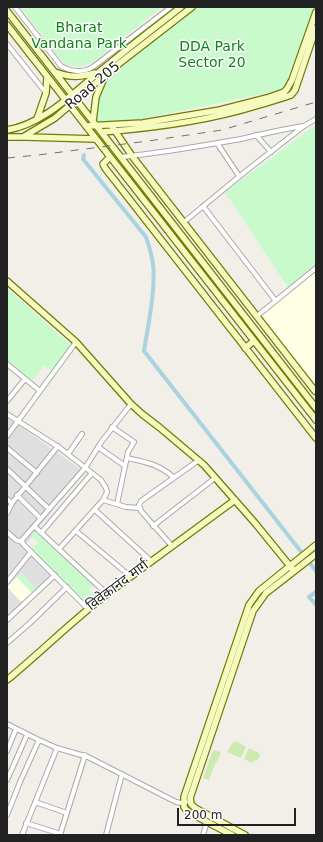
<!DOCTYPE html>
<html>
<head>
<meta charset="utf-8">
<style>
	body { margin:0 }
	#map { position:relative; width:323px; height:842px; overflow:hidden; background:#f2efe9; font-family:"DejaVu Sans",sans-serif }
	canvas { display:block }
	.frame { position:absolute; inset:0; border:8px solid #222; pointer-events:none }
	.scale { position:absolute; left:177px; top:808px; width:119px; height:18px; box-sizing:border-box; border:2px solid #222; border-top:0; padding-left:5px; font-size:12px; line-height:14px; white-space:nowrap; color:#222; -webkit-text-stroke:3px #fff; paint-order:stroke }
</style>
</head>
<body>
<div id="map">
<canvas width="323" height="842"></canvas>
<div class="frame"></div>
<div class="scale">200 m</div>
</div>
<script>
const g = document.querySelector('canvas').getContext('2d');
g.lineJoin = 'round';
function paint(path, color) { g.fillStyle = color; g.fill(path, 'evenodd'); }
function stroke(path, color, width, dash) { g.strokeStyle = color; g.lineWidth = width; g.lineCap = dash ? 'butt' : 'round'; g.setLineDash(dash || []); g.stroke(path); }
function drawText(font, color, halo, rows, align = 'center') {
  g.font = font + ' "DejaVu Sans","Noto Sans Devanagari",sans-serif'; g.lineWidth = 3; g.setLineDash([]); g.textBaseline = 'middle'; g.strokeStyle = halo; g.fillStyle = color; for (const [text, x, y, turn = 0] of rows) {
    g.save(); g.translate(x, y); g.rotate((+turn || 0) * Math.PI / 180); g.textAlign = isNaN(turn) ? turn : align; if (halo) g.strokeText(text, 0, 0); g.fillText(text, 0, 0); g.restore();
  }
}
paint(new Path2D(`
	M7 417 83 471 25 546 54 575 7 617Z`), '#e0dfdf');
paint(new Path2D(`
	M316 271V382L313 384 260 317Z
	M21 573 36 589 22 603 7 587Z`), '#ffffe5');
paint(new Path2D(`
	M236 741 246 747 241 758 227 752 233 742Z
	M249 748 259 753 260 755 257 761 254 760 252 763 244 759Z
	M213 750 220 752 221 754 215 764 209 780 203 778Z`), '#cdebb0');
paint(new Path2D(`
	M20 7H162L93 62C82 67 74 69 63 62Z
	M196 7H316V12L287 89 111 125H97L94 111 104 76Z
	M316 125V267L289 289 225 192Z
	M7 288 70 345 53 371 44 366 32 381 7 360Z
	M33 530 94 584 89 589 95 596 87 604 31 549 39 543 29 534Z
	M21 573 36 589 32 593 17 577Z`), '#c8facc');
stroke(new Path2D(`
	M84 155 83 159 146 237C149 246 152 255 153 264 156 288 148 326 144 351L302 553
	M309 562 316 571
	M316 592 309 597 316 605`), '#aad3df', 4);
const street = new Path2D(`
	M15 7 61 66C71 72 83 73 93 67L171 7
	M7 44 46 93
	M256 135 271 152
	M217 143 239 176
	M121 157C162 153 201 146 241 139 262 134 283 129 304 126
	M203 206 275 300
	M184 222 246 171 304 126 316 119
	M257 316 316 268
	M7 364 40 391
	M7 401 25 379
	M7 414 60 448 101 480 106 488 107 492 103 500 59 549
	M112 427 134 442 128 452 117 504
	M7 436 76 342
	M98 447 125 466
	M7 448 37 473
	M68 454 82 434
	M127 458C145 462 159 464 173 477
	M7 469 49 509
	M17 495 40 518
	M7 499 12 503 7 513
	M103 500 126 507 139 508
	M12 503 58 446
	M95 510 151 561
	M34 526 107 594
	M153 526 215 478
	M76 531 130 576
	M7 532 16 540 22 542
	M41 533 92 473
	M172 546 141 511 139 505 141 501 199 460
	M7 582 31 552
	M88 609 23 544 22 540 85 468 102 441 131 404
	M7 620 55 575
	M7 643 30 623 67 587
	M7 724 39 740 57 748 88 757 176 802 182 803 186 802
	M7 751 16 729
	M7 780 27 735
	M35 802 67 813
	M7 815 20 782 39 740
	M26 823 61 834
	M22 835 57 748
	M60 835 85 755
	M106 835 122 774
	M203 835 207 822`);
const secondary = new Path2D(`
	M7 11 316 408
	M7 25 316 420
	M55 72C70 78 80 77 95 73
	M37 119 46 93 47 77
	M93 121 96 97 104 78
	M111 125 132 156 315 391
	M86 126 143 123 220 110 267 98 284 92 287 89 292 80 316 12
	M7 130C46 124 79 87 109 64 133 44 157 26 181 7
	M102 132C155 128 208 121 259 105 269 102 280 99 291 95L295 90 316 28
	M7 137H23L55 118 112 69 192 7
	M25 137 96 139
	M110 157 103 164 105 168 316 438
	M7 281 76 342 131 404 142 414 159 427 204 465 255 523 294 571
	M245 348 254 341
	M7 680C41 652 72 621 107 594L235 500
	M232 835 188 812 184 807V797L249 605 259 591 316 545
	M245 835 195 808 191 804 190 798 253 611 266 593 316 554`);
stroke(street, '#a9a9a9', 6);
stroke(secondary, '#707d05', 8);
stroke(street, '#fff', 4);
stroke(secondary, '#f7fabf', 5.5);
stroke(new Path2D(`
	M7 158 38 155 148 141 222 130 316 102`), '#707070', 1, [8, 8]);
drawText('14px', '#0c8416', '#fff', [
	["Bharat",79,28],
	["Vandana Park",79,44],
	["DDA Park",212,47],
	["Sector 20",212,63]
]);
drawText('14px', '#222', '#fff', [
	["Road 205",93,86,-40],
	["विवेकानंद मार्ग",118,586,-37]
]);
</script>
</body>
</html>
